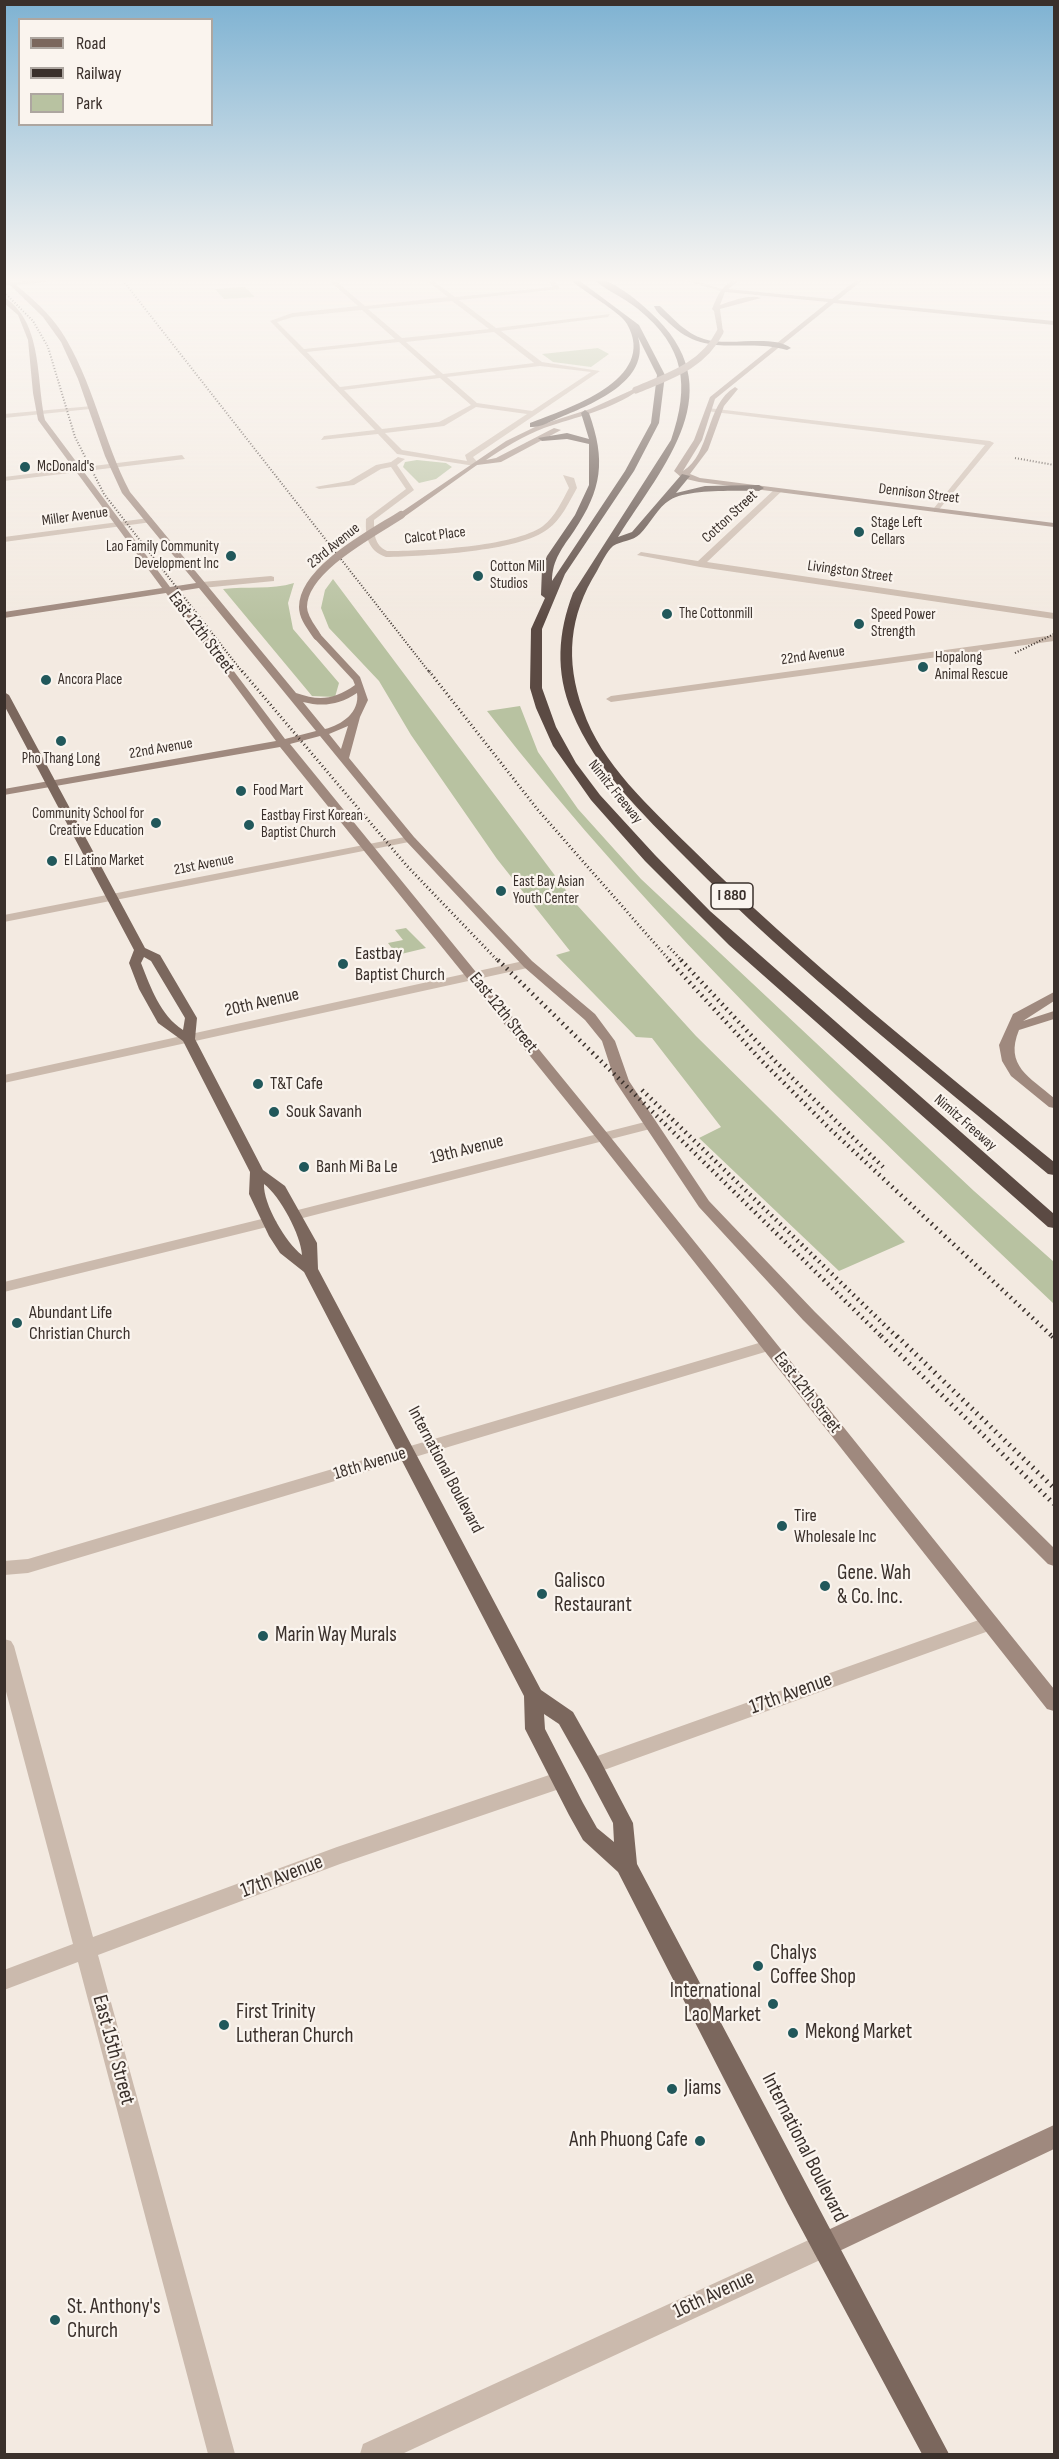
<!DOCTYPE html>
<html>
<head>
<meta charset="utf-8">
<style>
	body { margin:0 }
	#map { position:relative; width:1059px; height:2459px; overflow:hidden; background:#f3eae1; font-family:"Sofia Sans Condensed",sans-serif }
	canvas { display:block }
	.frame { position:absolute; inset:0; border:6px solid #3a302b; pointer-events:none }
	.legend { position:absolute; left:18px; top:18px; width:195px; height:108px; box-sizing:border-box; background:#faf4ee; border:2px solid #ada6a0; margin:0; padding:8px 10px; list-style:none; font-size:18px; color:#3a302b }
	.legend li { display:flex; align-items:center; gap:12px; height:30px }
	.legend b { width:30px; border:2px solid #ada6a0 }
</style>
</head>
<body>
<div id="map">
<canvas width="1059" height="2459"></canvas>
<div class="frame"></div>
<ul class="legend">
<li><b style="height:8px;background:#7b675d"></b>Road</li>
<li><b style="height:8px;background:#3a302b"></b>Railway</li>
<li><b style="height:16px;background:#b8c2a1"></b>Park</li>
</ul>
</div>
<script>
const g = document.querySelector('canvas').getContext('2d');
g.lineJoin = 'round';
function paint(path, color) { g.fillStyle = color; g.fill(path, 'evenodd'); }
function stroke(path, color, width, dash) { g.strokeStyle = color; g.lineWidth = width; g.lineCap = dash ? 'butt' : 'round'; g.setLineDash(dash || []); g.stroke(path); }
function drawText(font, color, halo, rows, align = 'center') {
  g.font = font + ' "Sofia Sans Condensed",sans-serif'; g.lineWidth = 4.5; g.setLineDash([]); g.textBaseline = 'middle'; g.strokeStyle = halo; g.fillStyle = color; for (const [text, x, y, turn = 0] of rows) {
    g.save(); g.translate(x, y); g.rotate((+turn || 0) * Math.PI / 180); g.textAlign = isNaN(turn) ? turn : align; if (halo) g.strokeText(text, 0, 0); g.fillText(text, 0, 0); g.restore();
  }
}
paint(new Path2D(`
	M245 287 255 297 224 299 215 289Z
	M598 348 609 354 591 367 553 362 542 354Z
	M417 460 446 463 452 467 436 479 419 483 403 467 405 462Z
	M333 579 577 905 696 1036 905 1242 839 1271 699 1138 721 1127 652 1038 636 1037 556 955 570 951 497 859 411 735 379 681 329 628 321 608 325 590Z
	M294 583 288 603 293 629 339 683 335 697 312 696 223 589C247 586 271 590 294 583Z
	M520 706 538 752 578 809 641 879 974 1191 1054 1262V1304C856 1116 655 928 487 711Z
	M406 928 426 948 397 955 388 943 403 940 395 930Z`), '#b8c2a1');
paint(new Path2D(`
	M326 278H332L365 306 448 297 423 278H429L455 297 553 287 546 278H553L560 289 459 300 496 328 610 314 608 317 501 331 542 362 600 371 473 457 479 464 475 466 397 454 378 434 321 440 324 436 375 430 270 321 292 313 358 306ZM452 301 489 329 402 338 368 309ZM362 310 395 339 304 349 277 322 293 317ZM494 332 534 363 443 374 406 342ZM399 342 436 375 340 387 307 352ZM540 366 591 372 532 411 477 403 447 377ZM440 378 471 405 439 422 382 429 344 390ZM476 407 527 414 465 455 467 461 402 450 385 433 444 426Z
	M677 278H686L725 290 720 291Z
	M92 406 90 409 4 418V414Z
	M708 408 990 441 994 443 937 512H934V508L985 445 706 411Z
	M182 455 185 459 4 481V477Z
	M398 457 405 459 397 465 414 490 374 520C374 533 374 545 387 551 423 551 514 547 543 526 555 517 562 501 569 488L563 475 574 478 577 488C569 502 561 520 548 529 519 552 424 556 386 557 368 551 365 536 366 519L406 489 391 467 381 469 354 485 319 489 315 487 349 481 376 465 391 462Z
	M776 488 783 490 707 562 1054 613V619L700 567 637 555 641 552 698 561Z
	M149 518H152V522L4 542V537Z
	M271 576 274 577V581L202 588 198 585 202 582Z
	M1054 635V641L611 702 606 699 611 696Z
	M410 836 416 839 414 841 4 922V915Z
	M528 960 534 964 532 967 4 1083V1075Z
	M649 1121 656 1125 654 1128 295 1220 288 1215 290 1212Z
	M270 1217 277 1222 275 1225 4 1292V1282Z
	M769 1340 777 1345 775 1349 28 1573 4 1575V1561L28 1559Z
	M990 1616 997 1618 999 1623 997 1628 593 1774 586 1772 583 1766 586 1760Z
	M4 1639 11 1641 14 1646 93 1937 337 1847 561 1771 568 1774 571 1780 568 1786 340 1864 98 1955 235 2454H208L78 1962 4 1990V1970L73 1944 4 1684Z
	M824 2233 833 2236 836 2245 833 2254 402 2454H360L363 2444Z`), '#cbbaad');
paint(new Path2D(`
	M4 278 12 282 80 278 16 285C33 299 49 313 61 331 93 380 103 441 130 492L296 693C319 701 334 700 355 685L353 680 314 638V634H320L360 677 368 700 360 717 349 758 414 837 532 961 595 1014 615 1041 629 1081 709 1201 815 1312 1054 1548V1566L1048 1564 803 1320 699 1207 615 1081 602 1041 585 1020 524 967 406 841 320 736 290 744 608 1134 1054 1689V1711L1047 1709 598 1140 280 747 4 795V789L276 741 166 593 4 618V612L162 588 38 420 33 393 28 340 18 315 4 303V297C43 322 36 379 45 420L170 587 196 583 122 493 105 456 78 379 61 342 43 317 10 285H4ZM199 588 316 731 285 739 174 592ZM357 693C360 712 342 725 325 729L303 702C323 707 339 705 357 693ZM348 726 341 749 329 734Z
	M736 278H742L728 289 832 299 859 278H865L838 300 1054 321V325L834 303 715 399 702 440 683 471C711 454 705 405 735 387L738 389 724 406 708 450 690 474 700 478 1054 523V527L699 482 682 478 674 471 694 440 710 397 828 302 725 292 720 305C732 301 749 294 761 298L720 309 723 332 718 333 714 311 712 309C719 293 719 289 736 278Z
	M634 389 639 390C611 410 576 417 544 428 523 436 504 448 486 460L496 458 554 428 561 430 501 462 477 465 404 517 397 515 506 441 537 426 590 409Z
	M1054 992V1001L1023 1021 1054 1011V1019L1019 1030C1004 1066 1030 1077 1054 1098V1108L1049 1107 1011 1076 1002 1061 999 1045 1013 1014Z
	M1054 2125V2149L833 2254 824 2257 815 2254 812 2245 815 2236Z`), '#9f897e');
paint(new Path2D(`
	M4 692 9 695 145 948 160 955 197 1018 195 1039 263 1170 285 1186 317 1243 318 1269 541 1690 573 1712 600 1760 633 1823 637 1864 949 2454H922L788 2204 618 1872 583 1840 569 1815 525 1729 524 1696 304 1272 280 1253 269 1236 249 1194 250 1172 183 1041 158 1023 139 989 129 963 134 950 4 705ZM144 957 151 961 185 1018 183 1030C160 1015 151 988 141 963ZM264 1184C280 1196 301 1235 302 1255 286 1243 263 1204 264 1184ZM544 1714 559 1724 586 1772 613 1823 614 1842 597 1828 583 1803 545 1729Z`), '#7b675d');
paint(new Path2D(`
	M569 278H576L639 325 665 375 659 423 634 471 565 574 542 629V688L556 727 576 763 600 795 655 855 710 911 1054 1214V1228L1048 1227 729 945 645 861 591 800 553 746 536 708 530 688 531 629 545 598 541 595 542 568 547 556 575 515 589 485V444L567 439 542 441 538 438 567 433 589 439 581 413 585 410 589 413C606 461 602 489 574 531 563 547 552 560 552 581L625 471 651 423 657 375 638 337C651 381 592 404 561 417 551 421 540 428 530 427V423C566 409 659 380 627 324 620 311 581 291 569 278Z
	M592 278C611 278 636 299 650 312 735 389 664 464 618 537L632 532 682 474 690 476 676 493 705 486 759 485 764 488 759 491C738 491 687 489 670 500 658 507 650 524 640 534 633 541 621 541 613 546 607 551 601 564 597 571 569 616 565 660 583 710 601 764 651 808 690 847 804 960 930 1060 1054 1162V1175L1048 1174C925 1071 799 972 686 858 643 814 595 769 572 712 555 672 558 632 573 593L671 440C690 385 685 347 638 309 623 297 605 290 592 278Z
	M654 306H660C674 319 685 333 704 339 729 347 772 334 791 348L787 350C744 337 707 360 669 323 664 318 656 312 654 306Z`), '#5b4a43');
stroke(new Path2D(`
	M121 278 430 673
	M4 292 33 321 48 347 75 437 104 494 243 673
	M1015 458 1054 465
	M1015 653 1054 634`), '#3a302b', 2, [1, 2]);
stroke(new Path2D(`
	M242 671 407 866 499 962
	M429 671 538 810 671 962
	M668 946 683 962`), '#3a302b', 3, [1, 3]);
stroke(new Path2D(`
	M498 960 883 1338
	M669 960 761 1060 828 1127 1054 1338
	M681 960 776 1062 883 1167
	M642 1090 898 1338`), '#3a302b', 4.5, [1.5, 4.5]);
stroke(new Path2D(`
	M881 1336 1054 1504
	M897 1336 1054 1488
	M1052 1336 1054 1338`), '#3a302b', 5, [1.5, 5]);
stroke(new Path2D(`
	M636 390C669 376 703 366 720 332`), '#9f897e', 7);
stroke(new Path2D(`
	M317 636C312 628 303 618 303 607 303 569 373 533 401 515`), '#9f897e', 8);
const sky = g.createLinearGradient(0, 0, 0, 622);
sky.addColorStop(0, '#7eb2d2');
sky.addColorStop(0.45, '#faf6f2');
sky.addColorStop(1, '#faf6f200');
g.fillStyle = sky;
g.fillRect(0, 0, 1059, 622);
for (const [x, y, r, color] of [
	[25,467,6,"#21585b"],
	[859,532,6,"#21585b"],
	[231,556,6,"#21585b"],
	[478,576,6,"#21585b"],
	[667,614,6,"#21585b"],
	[859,624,6,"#21585b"],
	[923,667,6,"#21585b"],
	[46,680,6,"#21585b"],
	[61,741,6,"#21585b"],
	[241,791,6,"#21585b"],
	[156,823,6,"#21585b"],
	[249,825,6,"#21585b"],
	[52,861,6,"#21585b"],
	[501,891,6,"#21585b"],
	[343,964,6,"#21585b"],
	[258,1084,6,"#21585b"],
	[274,1112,6,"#21585b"],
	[304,1167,6,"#21585b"],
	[17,1323,6,"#21585b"],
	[782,1526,6,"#21585b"],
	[825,1586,6,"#21585b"],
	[542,1594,6,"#21585b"],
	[263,1636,6,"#21585b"],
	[758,1966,6,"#21585b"],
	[773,2004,6,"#21585b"],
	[224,2025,6,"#21585b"],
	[793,2033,6,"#21585b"],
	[672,2089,6,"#21585b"],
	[700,2141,6,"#21585b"],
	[55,2320,6,"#21585b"]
]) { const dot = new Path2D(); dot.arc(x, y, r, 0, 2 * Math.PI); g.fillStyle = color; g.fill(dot); stroke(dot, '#faf4ee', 2); }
drawText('15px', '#3a302b', '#faf4ee', [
	["McDonald's",37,467],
	["Stage Left",871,523],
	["Cellars",871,540],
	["Lao Family Community",219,547,"right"],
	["Development Inc",219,564,"right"],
	["Cotton Mill",490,567],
	["Studios",490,584],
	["The Cottonmill",679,614],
	["Speed Power",871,615],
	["Strength",871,632],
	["Hopalong",935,658],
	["Animal Rescue",935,675],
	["Ancora Place",58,680],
	["Pho Thang Long",61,759,"center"],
	["Food Mart",253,791],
	["Community School for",144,814,"right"],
	["Creative Education",144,831,"right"],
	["Eastbay First Korean",261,816],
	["Baptist Church",261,833],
	["El Latino Market",64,861],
	["East Bay Asian",513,882],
	["Youth Center",513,899]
], 'left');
drawText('15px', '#3a302b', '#faf4ee', [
	["Dennison Street",919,494,7],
	["Miller Avenue",75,517,-8],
	["Cotton Street",730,517,-43],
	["Calcot Place",435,536,-7],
	["23rd Avenue",334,546,-39],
	["Livingston Street",850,572,8],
	["22nd Avenue",813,656,-8],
	["22nd Avenue",161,749,-10],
	["Nimitz Freeway",615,792,51],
	["21st Avenue",204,865,-11],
	["Nimitz Freeway",965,1123,41]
]);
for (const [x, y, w] of [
	[732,896,42]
]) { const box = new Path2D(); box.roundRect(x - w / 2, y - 13, w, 26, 4.5); g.fillStyle = '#faf4ee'; g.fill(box); stroke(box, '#3a302b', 1.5); }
drawText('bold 16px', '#3a302b', null, [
	["I 880",732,896]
]);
drawText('18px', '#3a302b', '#faf4ee', [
	["East 12th Street",201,633,53],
	["20th Avenue",262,1003,-13],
	["East 12th Street",503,1013,51],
	["19th Avenue",467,1150,-14],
	["East 12th Street",807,1393,52],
	["18th Avenue",370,1464,-17],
	["International Boulevard",445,1470,62]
]);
drawText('18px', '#3a302b', '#faf4ee', [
	["Eastbay",355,954],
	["Baptist Church",355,975],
	["T&T Cafe",270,1084],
	["Souk Savanh",286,1112],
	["Banh Mi Ba Le",316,1167],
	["Abundant Life",29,1313],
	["Christian Church",29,1334],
	["Tire",794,1516],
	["Wholesale Inc",794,1537]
], 'left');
drawText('21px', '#3a302b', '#faf4ee', [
	["Gene. Wah",837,1574],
	["& Co. Inc.",837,1598],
	["Galisco",554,1582],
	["Restaurant",554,1606],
	["Marin Way Murals",275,1636],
	["Chalys",770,1954],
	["Coffee Shop",770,1978],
	["International",761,1992,"right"],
	["Lao Market",761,2016,"right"],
	["First Trinity",236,2013],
	["Lutheran Church",236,2037],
	["Mekong Market",805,2033],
	["Jiams",684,2089],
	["Anh Phuong Cafe",688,2141,"right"],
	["St. Anthony's",67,2308],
	["Church",67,2332]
], 'left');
drawText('21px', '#3a302b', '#faf4ee', [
	["17th Avenue",791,1694,-20],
	["17th Avenue",282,1877,-21],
	["East 15th Street",113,2050,75],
	["International Boulevard",804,2148,63],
	["16th Avenue",714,2295,-25]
]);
</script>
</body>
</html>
